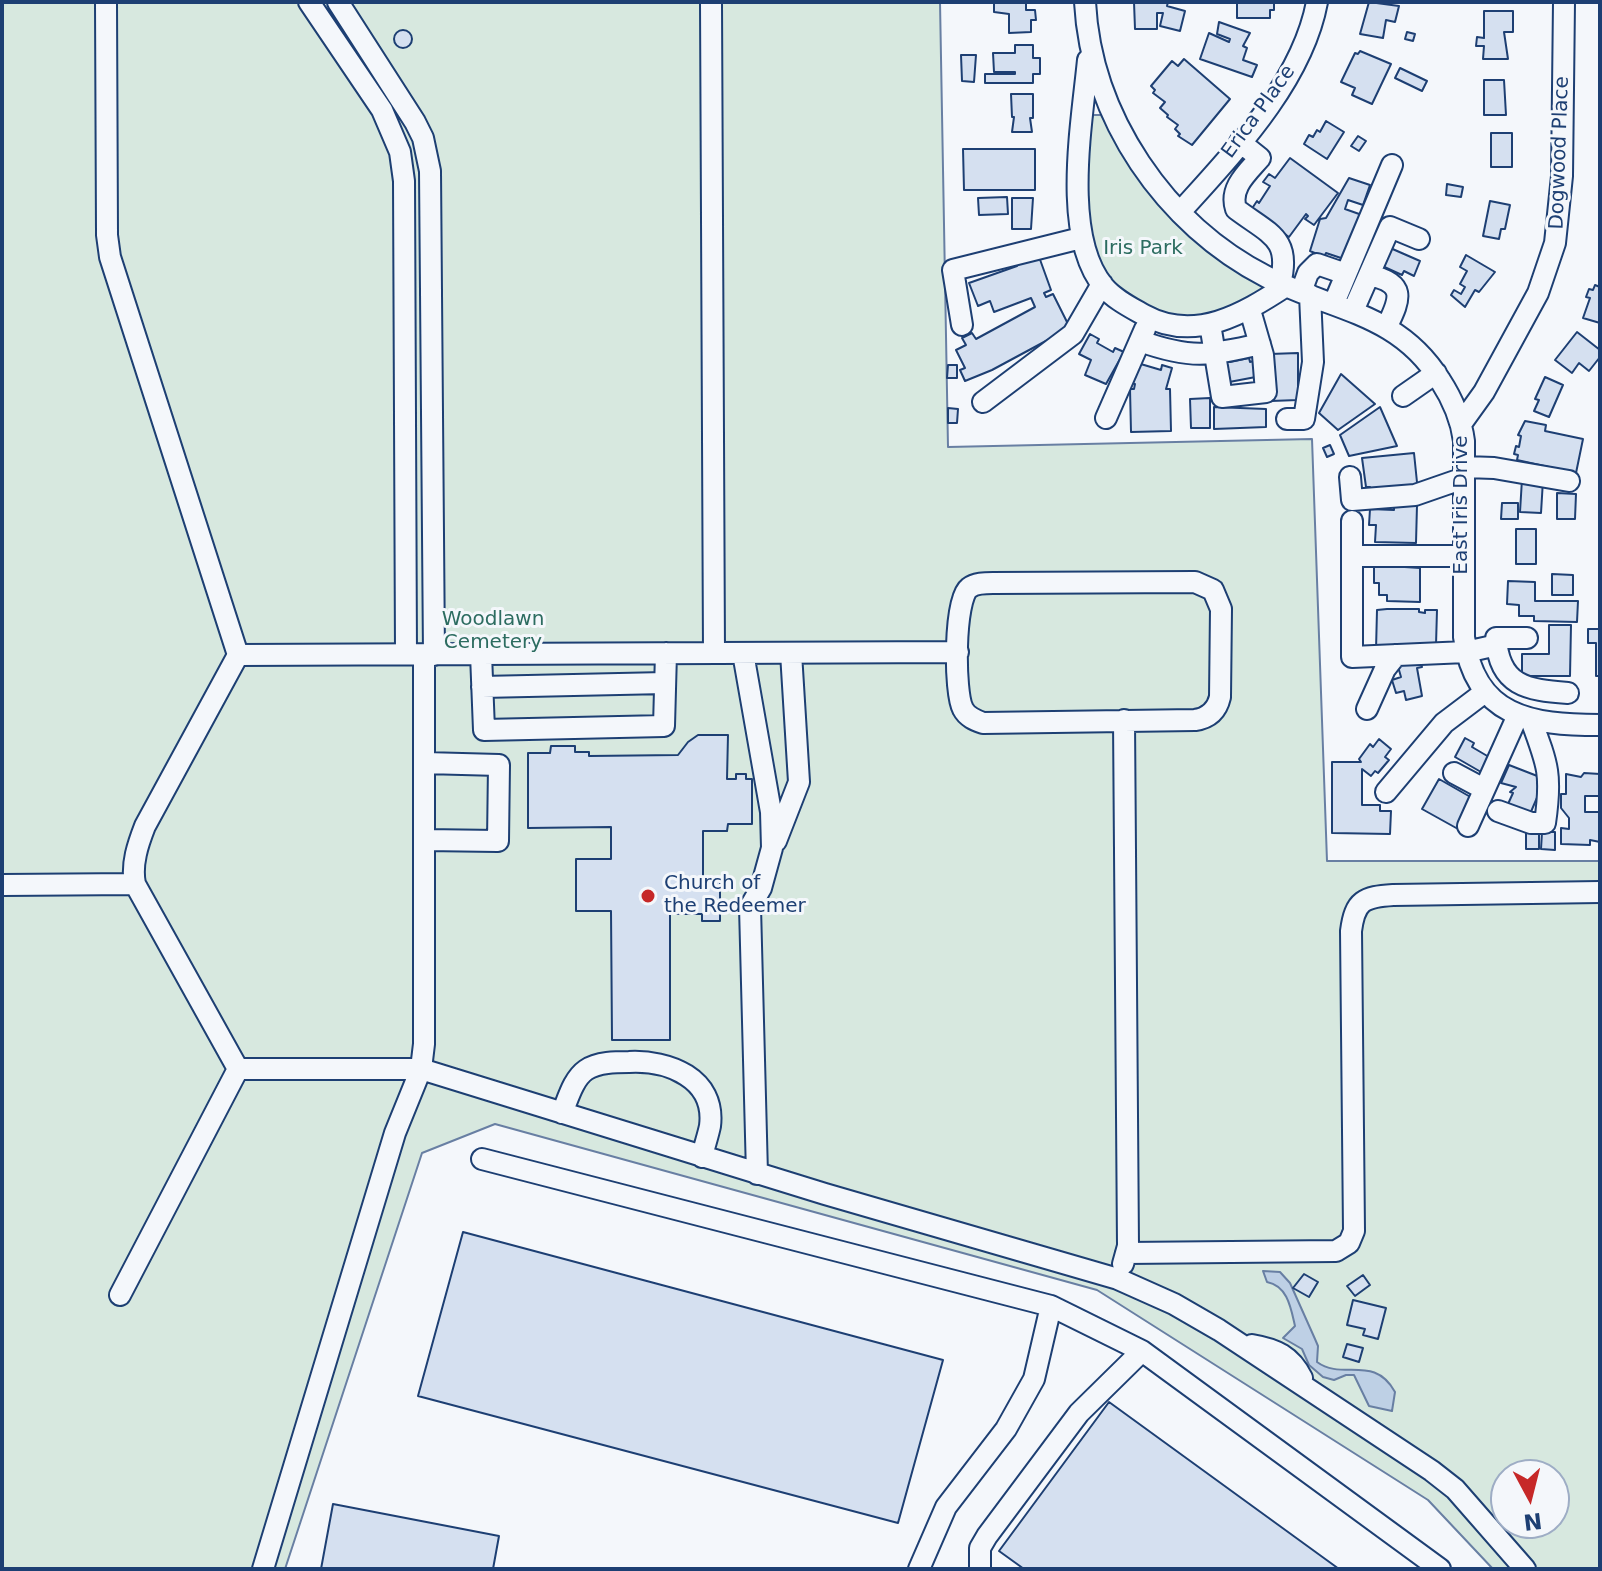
<!DOCTYPE html>
<html>
<head>
<meta charset="utf-8">
<style>
	body { margin:0 }
	#map { position:relative; width:1602px; height:1571px; overflow:hidden; background:#f4f7fb; font-family:"DejaVu Sans",sans-serif }
	canvas { display:block }
	.frame { position:absolute; inset:0; border:4px solid #1d3f73; pointer-events:none }
	.north { position:absolute; left:1490px; top:1459px; width:80px; height:80px; box-sizing:border-box; background:#f4f7fb; border:2px solid #9eadc5; border-radius:50%; rotate:173deg; font-size:22px; font-weight:700; line-height:32px; text-align:center; color:#1d3f73 }
	.north::after { content:''; display:block; margin:auto; width:28px; height:36px; background:#c62828; clip-path:polygon(50% 0,100% 100%,50% 72%,0 100%) }
</style>
</head>
<body>
<div id="map">
<canvas width="1602" height="1571"></canvas>
<div class="frame"></div>
<div class="north">N</div>
</div>
<script>
const g = document.querySelector('canvas').getContext('2d');
g.lineJoin = 'round';
function paint(path, color) { g.fillStyle = color; g.fill(path, 'evenodd'); }
function stroke(path, color, width, dash) { g.strokeStyle = color; g.lineWidth = width; g.lineCap = dash ? 'butt' : 'round'; g.setLineDash(dash || []); g.stroke(path); }
function drawText(font, color, halo, rows, align = 'center') {
  g.font = font + ' "DejaVu Sans",sans-serif'; g.lineWidth = 6; g.setLineDash([]); g.textBaseline = 'middle'; g.strokeStyle = halo; g.fillStyle = color; for (const [text, x, y, turn = 0] of rows) {
    g.save(); g.translate(x, y); g.rotate((+turn || 0) * Math.PI / 180); g.textAlign = isNaN(turn) ? turn : align; if (halo) g.strokeText(text, 0, 0); g.fillText(text, 0, 0); g.restore();
  }
}
const green = new Path2D(`
	M2 2H940L948 447 1312 439 1327 861H1600V1569H1493L1428 1500 1097 1290 495 1124 422 1153 285 1569H2ZM1506 1475H1554V1523H1506Z
	M1093 115H1101L1134 171 1262 286 1263 290C1249 297 1234 309 1219 313 1162 329 1111 298 1092 244 1087 230 1089 210 1088 195 1088 173 1085 134 1093 115Z`);
paint(green, '#d7e8df');
stroke(green, '#687fa3', 2);
const water = new Path2D(`
	M1263 1271 1280 1272 1290 1283 1315 1339 1318 1346 1317 1362C1343 1381 1374 1354 1395 1392L1392 1411 1369 1406 1354 1375H1346L1334 1380 1323 1377 1309 1365 1302 1349 1283 1338 1295 1326C1291 1309 1288 1286 1267 1282Z`);
paint(water, '#bed0e5');
stroke(water, '#687fa3', 2);
const building = new Path2D(`
	M994 2H1026V10H1035L1036 20H1031V32L1009 33V14L994 12Z
	M1134 2H1168L1167 6 1185 11 1180 31 1160 26 1163 13H1157V29H1135Z
	M1237 2H1274V10H1270V18H1237Z
	M1369 2 1399 6 1395 22 1386 20 1383 38 1360 34Z
	M1484 11H1513V32H1504L1508 59H1483L1484 46H1476L1477 37 1484 38Z
	M1219 22 1250 33 1243 46 1247 48 1243 60 1257 65 1252 77 1200 59 1209 33 1229 42 1230 39 1217 34Z
	M394 39a9 9 0 1 1 18 0a9 9 0 1 1-18 0Z
	M1407 32 1415 34 1413 41 1405 39Z
	M1015 45H1033V58H1040V74H1033V83H985V74H1015V72H994L993 53H1015Z
	M1360 51 1391 64 1372 104 1352 95 1355 88 1341 82 1355 53 1358 54Z
	M961 55H976L974 82 962 81Z
	M1184 59 1230 99 1192 145 1178 136 1180 134 1175 129 1178 125 1167 117 1168 115 1160 108 1165 102 1153 93 1155 90 1151 86 1172 61 1178 66Z
	M1400 68 1427 81 1422 91 1395 78Z
	M1484 80H1504L1506 115H1484Z
	M1011 94H1033V118H1030L1032 132H1012L1014 117H1012Z
	M1326 121 1344 132 1327 159 1304 144 1309 135 1313 137 1317 130 1320 132Z
	M1491 133H1512V167H1491Z
	M1358 136 1366 141 1359 151 1351 146Z
	M963 149H1035V190H964Z
	M1290 158 1338 193 1314 225 1305 219 1308 216 1306 214 1289 237 1251 210 1257 201 1259 203 1270 186 1263 182 1269 174 1275 178Z
	M1349 178 1370 185 1363 205 1348 200 1345 209 1362 215 1347 260 1326 253 1324 257 1310 251 1320 219 1326 218Z
	M1447 184 1463 187 1461 197 1446 195Z
	M1007 197 1008 214 979 215 978 198Z
	M1012 198H1033L1031 229H1012Z
	M1490 201 1510 205 1505 229H1501L1499 239 1483 236Z
	M1388 247 1420 261 1414 276 1404 271 1402 275 1380 265Z
	M1038 254 1051 290 1044 293 1046 297 1053 294 1070 328 992 370 965 381 960 370 965 368 956 350 966 345 962 338 972 333 976 339 1035 307 1031 298 994 312 990 301 978 306 969 283 1017 266 1016 263Z
	M1466 255 1495 272 1479 292 1475 290 1465 307 1451 295 1454 290 1461 294 1465 287 1460 284 1467 271 1460 267Z
	M1595 285 1600 287V323L1583 318 1590 298 1586 297 1589 289 1593 290Z
	M1577 332 1600 350V357L1589 371 1579 363 1572 373 1555 360Z
	M1090 334 1099 339 1097 343 1113 352 1115 348 1124 352 1106 384 1085 375 1091 360 1079 354Z
	M1298 353V388H1300L1298 400 1271 401 1270 354Z
	M1229 358 1230 362 1249 358 1250 362 1258 360 1261 376 1224 383 1219 361Z
	M1134 362 1161 370 1162 365 1172 368 1166 389H1170L1171 431 1131 432 1130 389H1134L1135 384 1128 382Z
	M948 365H957V378H947Z
	M1341 374 1375 404 1338 430 1319 413Z
	M1545 377 1563 385 1549 417 1534 411 1539 400 1535 399Z
	M1210 398V428H1191L1190 399Z
	M1214 407 1266 409V427L1214 429Z
	M1380 407 1397 446 1349 456 1340 435Z
	M948 408 958 409 957 423H948Z
	M1525 421 1546 425 1545 431 1583 439 1576 473 1517 460 1518 455 1514 454 1516 446 1519 447 1521 436 1518 435Z
	M1330 445 1334 454 1327 457 1323 448Z
	M1414 453 1418 492 1370 495V487H1366L1362 458Z
	M1522 479 1543 480 1541 513 1520 512Z
	M1557 493 1576 494 1575 519H1557Z
	M1502 503H1518V519H1501Z
	M1394 504 1417 505 1416 543 1375 542 1376 525H1369L1370 509 1394 510Z
	M1516 529H1536V564H1516Z
	M1374 565 1420 568V602L1387 601V595H1379V583H1374Z
	M1552 574 1573 575V595H1552Z
	M1508 581 1535 582V601H1578L1577 622 1534 621V616H1519V605L1507 604Z
	M1387 609H1419V612L1425 613V610H1437L1436 645 1376 650 1377 610Z
	M1549 625H1571L1570 676H1522V654H1549Z
	M1588 629H1600V676H1596V643H1588Z
	M1419 657 1422 667 1417 668 1422 696 1406 700 1404 691 1396 693 1392 680 1401 677 1397 663Z
	M698 735H728L727 779H736V774H746V779H752V824H728L727 831H703V881H720V921H702V914H670V1040H612L611 911H576V859H611V827L528 828V753H550L551 746H575V752H589V756L678 755 688 742Z
	M1465 738 1474 743 1472 747 1489 757 1481 772 1455 757Z
	M1379 739 1391 749 1385 757 1389 760 1378 773 1375 771 1371 776 1362 769V805H1380V811H1391L1390 834 1332 833V762H1361L1359 759 1370 744 1373 747Z
	M1509 765 1545 779 1530 814 1508 804 1513 793 1510 792 1516 787 1501 783Z
	M1584 773 1600 774V796H1585V812H1600V842L1590 840V845L1561 844V828L1569 829V818L1561 808V794H1566V774L1581 777Z
	M1439 779 1474 799 1458 829 1422 809Z
	M1526 831 1539 832V849H1526Z
	M1542 832H1555V850L1541 849Z
	M463 1232 943 1360 898 1523 418 1396Z
	M1304 1274 1318 1282 1309 1297 1293 1288Z
	M1363 1275 1370 1285 1355 1296 1347 1286Z
	M1353 1300 1386 1308 1378 1339 1363 1335 1365 1329 1347 1325Z
	M1347 1344 1363 1348 1359 1362 1343 1357Z
	M1109 1402 1339 1569H1024L999 1551Z
	M333 1504 499 1536 493 1569H321Z`);
paint(building, '#d5e0f0');
stroke(building, '#1d3f73', 2);
const minor = new Path2D(`
	M106 2 107 235 110 257 238 655 958 652
	M309 2 382 110 400 152 404 181 406 654
	M338 2 415 122 423 138 430 171 434 655
	M711 2 714 653
	M1085 2C1091 117 1165 225 1267 277 1332 311 1398 312 1440 380 1453 400 1461 418 1464 441V637C1475 717 1531 725 1600 725
	M1088 60C1082 123 1061 236 1104 287 1114 299 1130 307 1144 315 1195 343 1243 314 1286 286
	M1240 142 1260 158C1247 173 1229 188 1236 209 1269 234 1292 238 1280 284
	M1181 211C1234 152 1302 82 1317 2
	M1369 275C1406 283 1401 298 1387 326
	M1301 292 1308 273 1317 264 1346 274
	M1334 303 1392 165
	M1353 311 1390 227 1419 239
	M1210 324 1222 397 1266 392 1263 355 1250 310
	M962 325 953 270 1081 238
	M1140 341C1190 359 1209 356 1260 344
	M1403 396 1436 373
	M983 402 1073 334 1102 284
	M1106 418 1145 329
	M1287 419H1304L1313 362 1310 295
	M1461 424 1484 392 1538 293 1555 243 1562 176 1564 2
	M1465 467 1494 468 1569 481
	M1350 477 1352 500 1415 495 1464 478
	M1352 521V657L1466 652 1497 645
	M1352 556H1463
	M1195 582 1213 590 1221 609 1220 697C1217 710 1209 718 1195 720L983 723C975 720 967 717 963 709 954 693 954 599 969 588 975 583 985 583 993 583Z
	M1527 638H1496C1499 686 1527 690 1568 693
	M743 653 771 812 772 848 761 888 750 907 757 1174
	M481 654 484 730 664 726 666 653
	M238 655 145 826C138 844 131 864 135 884L238 1069
	M482 687 665 683
	M1367 709 1385 669 1396 655
	M1454 773 1484 789
	M1386 792 1444 723 1485 692
	M1498 811 1531 823H1545C1552 775 1548 765 1531 720
	M1468 826 1518 715
	M425 840 498 841 499 765 425 763
	M776 841 799 782 791 653
	M2 885 135 884
	M562 1113C568 1099 573 1079 586 1070 598 1062 616 1062 629 1062 668 1060 716 1078 710 1126 708 1136 704 1147 702 1157
	M482 1159 1051 1306 1034 1379 1006 1429 946 1507 919 1569
	M1126 1253 1336 1251 1349 1243 1354 1231 1351 931C1355 900 1364 897 1393 895L1600 892
	M1123 1264 1128 1246 1124 720
	M120 1295 238 1069H421L825 1194 1118 1279 1174 1304 1219 1330 1432 1471 1455 1489 1525 1569
	M1051 1306 1142 1351 1440 1569
	M1252 1345C1276 1349 1291 1356 1302 1378
	M263 1569 395 1133 421 1069 424 1044V655
	M980 1569V1548L987 1536 1079 1413 1142 1351`);
stroke(minor, '#1d3f73', 24);
stroke(minor, '#f4f7fb', 20);
for (const [x, y, r, color] of [
	[648,896,8,"#c62828"]
]) { const dot = new Path2D(); dot.arc(x, y, r, 0, 2 * Math.PI); g.fillStyle = color; g.fill(dot); stroke(dot, '#f4f7fb', 3); }
drawText('20px', '#1d3f73', '#f4f7fb', [
	["Erica Place",1259,112,-54],
	["Dogwood Place",1560,153,-88],
	["East Iris Drive",1462,505,-90]
]);
drawText('20px', '#2c6c60', '#f4f7fb', [
	["Iris Park",1143,249],
	["Woodlawn",493,620],
	["Cemetery",493,643]
]);
drawText('20px', '#1d3f73', '#f4f7fb', [
	["Church of",664,884],
	["the Redeemer",664,907]
], 'left');
</script>
</body>
</html>
